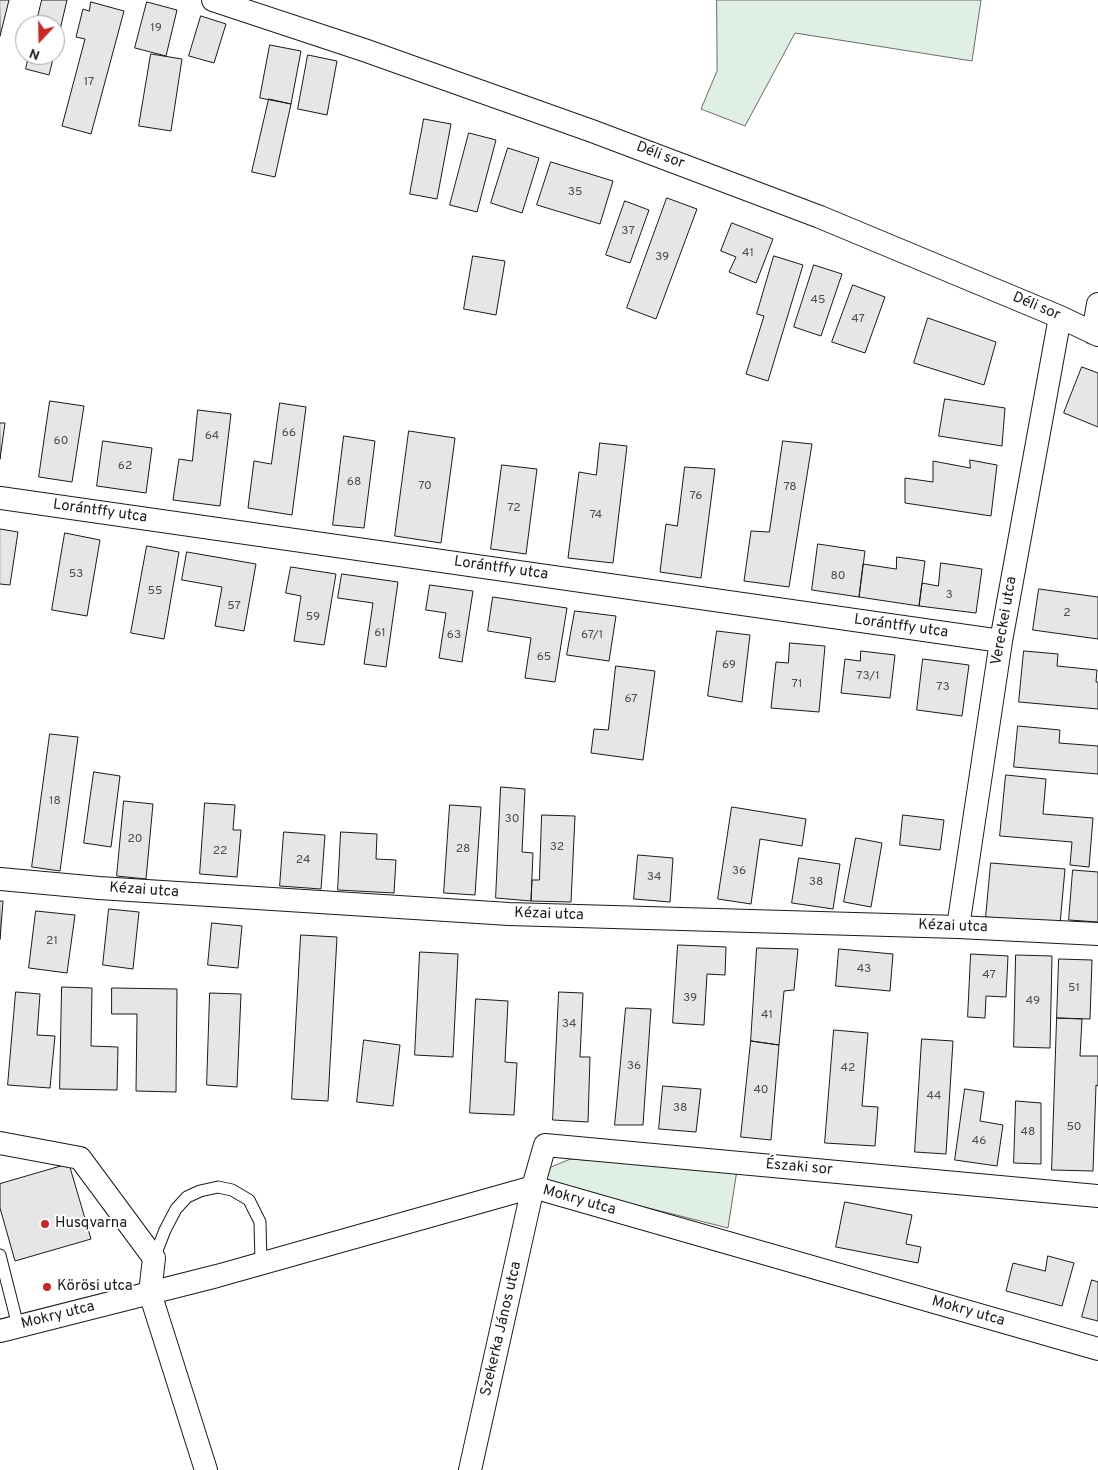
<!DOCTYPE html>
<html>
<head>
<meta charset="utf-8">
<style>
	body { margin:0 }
	#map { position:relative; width:1098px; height:1470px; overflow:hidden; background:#fff; font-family:Overpass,sans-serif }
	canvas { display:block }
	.north { position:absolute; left:15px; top:15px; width:50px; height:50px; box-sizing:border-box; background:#fff; border:1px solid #a3a3a3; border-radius:50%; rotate:201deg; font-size:14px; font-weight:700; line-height:20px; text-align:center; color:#1a1a1a }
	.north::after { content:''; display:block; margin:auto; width:18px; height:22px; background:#c62828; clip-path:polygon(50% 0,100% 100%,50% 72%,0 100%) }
</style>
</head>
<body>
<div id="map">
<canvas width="1098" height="1470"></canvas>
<div class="north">N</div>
</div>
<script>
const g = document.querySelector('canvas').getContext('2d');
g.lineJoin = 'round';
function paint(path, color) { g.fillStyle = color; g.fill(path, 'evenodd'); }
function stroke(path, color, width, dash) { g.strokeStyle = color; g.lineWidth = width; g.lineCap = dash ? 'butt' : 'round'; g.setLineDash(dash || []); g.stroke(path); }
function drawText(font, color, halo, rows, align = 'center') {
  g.font = font + ' Overpass,sans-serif'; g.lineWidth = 4; g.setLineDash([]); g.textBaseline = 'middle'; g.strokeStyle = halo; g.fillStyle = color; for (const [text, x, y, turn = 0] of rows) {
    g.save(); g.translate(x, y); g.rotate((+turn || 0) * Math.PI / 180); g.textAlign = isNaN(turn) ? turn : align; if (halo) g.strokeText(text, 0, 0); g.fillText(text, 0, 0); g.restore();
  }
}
const green = new Path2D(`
	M717 0H981L972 61 795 33 745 126 701 109 717 71Z
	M571 1159 737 1170 728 1228 545 1182 547 1169Z`);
paint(green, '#e0efe3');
stroke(green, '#6a6a6a', 1);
const building = new Path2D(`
	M0 0H9L0 36Z
	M42 0H67L55 51V25H36Z
	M91 2 124 11 91 134 62 126 85 39 76 37 83 9 89 11Z
	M147 2 177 10 166 56 135 48Z
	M201 16 226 24 214 63 189 56Z
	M270 45 301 51 291 104 260 98Z
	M151 54 182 59 171 131 139 126Z
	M29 55H54L49 75 26 69Z
	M308 55 337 61 327 115 298 109Z
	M269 99 291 104 275 177 252 172Z
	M424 119 451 124 437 199 410 194Z
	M469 133 496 140 477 212 450 205Z
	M508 148 539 158 522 213 491 203Z
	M551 162 613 181 600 224 537 205Z
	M667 198 697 209 656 319 627 308Z
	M625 201 649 210 630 263 606 255Z
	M732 223 773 239 756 283 729 272 736 257 721 251Z
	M473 256 505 261 496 315 464 309Z
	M774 256 803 265 768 381 746 374 764 316 757 314Z
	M814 265 842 274 821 336 794 327Z
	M853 285 885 297 865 353 832 342Z
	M928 318 996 342 984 385 914 363Z
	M1082 367 1098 373V427L1064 413Z
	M945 399 1005 408 1002 446 939 436Z
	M50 401 84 406 72 482 39 477Z
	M280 403 306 407 292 515 248 508 254 461 271 464Z
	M198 410 231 414 220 506 173 500 179 459 192 461Z
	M0 423H5L0 459Z
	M409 431 455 438 441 543 395 536Z
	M344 436 375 441 364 528 333 525Z
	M103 441 152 448 146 493 97 486Z
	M783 441 812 444 789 587 744 581 751 531 769 532Z
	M600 443 627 446 613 563 568 558 579 472 596 475Z
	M970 460 997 465 991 516 905 503V478L933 482V461L970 468Z
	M502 465 537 469 526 554 491 549Z
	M685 467 715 469 701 578 660 572 666 524 677 526Z
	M0 529 18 532 10 585 0 584Z
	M65 533 100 540 87 616 52 610Z
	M818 544 865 551 859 597 812 590Z
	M147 546 179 552 164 639 131 633Z
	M187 552 256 564 244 631 215 626 222 587 182 580Z
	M897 557 925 561 919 606 859 597 863 564 896 569Z
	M941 563 982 569 976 613 919 606 922 583 938 586Z
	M291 567 336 574 324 645 294 641 301 596 286 593Z
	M342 574 398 582 386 667 364 664 373 603 338 598Z
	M430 585 473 591 462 662 439 658 446 613 426 610Z
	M1039 589 1098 597V639L1033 630Z
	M493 597 567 608 555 682 525 678 531 638 488 631Z
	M575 611 616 616 609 661 567 655Z
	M717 631 750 635 742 702 708 696Z
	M790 643 825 646 819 712 771 708 776 662 788 663Z
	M861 651 895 655 890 698 841 693 845 659 860 661Z
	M1024 651 1058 654 1057 666 1097 670 1096 682H1098V709L1019 702Z
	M923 659 969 665 962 716 917 710Z
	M616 666 655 671 643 760 591 753 594 729 608 730Z
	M1018 726 1060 730 1059 743 1098 746V774L1014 767Z
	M50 734 78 737 60 871 32 867Z
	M94 772 120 776 111 847 84 843Z
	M1006 775 1046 779 1043 814 1093 818 1089 867 1070 865 1072 842 1000 836Z
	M501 787 525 789 522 852 533 853 531 901 496 898Z
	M124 801 153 804 146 879 117 876Z
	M205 803 235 805 233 830H241L237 877 200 874Z
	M450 805 481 807 475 895 444 893Z
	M732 807 806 819 802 846 760 839 751 904 718 899Z
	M542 815 575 816 571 902 531 901 532 880H539Z
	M903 815 944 820 940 850 900 845Z
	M284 832 325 835 321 889 280 886Z
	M341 832 377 834 376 859 396 860 394 893 338 890Z
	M856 838 882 843 871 907 844 902Z
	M638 855 673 858 670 902 634 899Z
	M799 858 840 864 833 909 792 903Z
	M991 863 1065 869 1060 924 986 917Z
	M1073 870 1098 872V922L1069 920Z
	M0 901H3L0 939Z
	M109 909 139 912 133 969 103 965Z
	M36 911 75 915 67 973 29 968Z
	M212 923 242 926 238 968 208 965Z
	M301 935 337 937 328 1101 292 1099Z
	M678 945 726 947 725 975 707 974 704 1025 673 1023Z
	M757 948 798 949 794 990 784 991 779 1045 751 1041Z
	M839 949 893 954 890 991 836 986Z
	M420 952 458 954 453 1057 415 1055Z
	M971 954 1008 956 1006 997 986 996 985 1018 968 1017Z
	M1016 955 1052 956 1050 1048 1014 1047Z
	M1059 959 1092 960 1090 1019 1057 1018Z
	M62 987 92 988 91 1046 118 1047 117 1090 60 1089Z
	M112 988 177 989 176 1092 136 1091 137 1014H112Z
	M16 992 40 994 37 1035 55 1036 50 1088 8 1085Z
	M559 992 583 993 580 1057H590L588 1122 553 1120Z
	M210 993 241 994 237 1087 207 1085Z
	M476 999 508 1001 505 1062 517 1063 514 1115 470 1113Z
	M626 1008 651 1009 643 1125H615Z
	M1057 1018 1082 1019 1080 1056H1098V1086L1096 1085 1093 1171 1052 1170Z
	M834 1030 868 1033 862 1106 878 1107 875 1146 825 1143Z
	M922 1039 953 1041 946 1154 915 1152Z
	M364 1040 400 1045 393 1106 357 1102Z
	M751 1041 779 1045 771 1140 741 1137Z
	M663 1086 701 1089 696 1132 659 1129Z
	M965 1089 984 1092 980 1121 1003 1125 997 1166 955 1160Z
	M1016 1101 1041 1103V1164L1014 1163Z
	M69 1164 91 1239 15 1261 0 1208V1184Z
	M845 1202 912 1215 906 1244 921 1247 918 1263 836 1247Z
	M1048 1256 1074 1263 1062 1306 1006 1291 1013 1263 1045 1271Z
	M1092 1280 1098 1282V1321L1082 1317Z`);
paint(building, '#e6e6e6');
stroke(building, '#1a1a1a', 1);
const service = new Path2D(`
	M0 1255 18 1326
	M154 1258 165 1230 176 1209 187 1197 200 1191 218 1187 232 1190 249 1200 260 1222 261 1263`);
const minor = new Path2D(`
	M213 0 364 50 592 131 820 217 1060 317 1098 335
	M1093 333 1098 304
	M0 498 1001 641
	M0 879 99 888 509 914 958 927 1098 934
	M958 927 1001 641 1060 317
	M0 1143 80 1158 154 1258 150 1293 206 1470
	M0 1331 217 1276 533 1187 1098 1349
	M470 1470 533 1187 545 1145 1098 1196`);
stroke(service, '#1a1a1a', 13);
stroke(minor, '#1a1a1a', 24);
stroke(service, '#fff', 11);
stroke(minor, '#fff', 22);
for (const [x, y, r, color] of [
	[45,1224,5,"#c62828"],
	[47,1287,5,"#c62828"]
]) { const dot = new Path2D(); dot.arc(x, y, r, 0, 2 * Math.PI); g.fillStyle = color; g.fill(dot); stroke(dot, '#fff', 2); }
drawText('12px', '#4d4d4d', null, [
	["19",156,29],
	["17",89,83],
	["35",575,193],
	["37",628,232],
	["41",748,254],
	["39",662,258],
	["45",818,301],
	["47",858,320],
	["66",289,434],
	["64",212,437],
	["60",61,442],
	["62",125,467],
	["68",354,483],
	["70",425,487],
	["78",790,488],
	["76",696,497],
	["72",514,509],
	["74",596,516],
	["53",76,575],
	["80",838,577],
	["55",155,592],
	["3",949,596],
	["57",234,607],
	["2",1067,614],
	["59",313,618],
	["61",380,634],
	["63",454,636],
	["67/1",592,636],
	["65",544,658],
	["69",729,666],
	["73/1",868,677],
	["71",797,685],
	["73",943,688],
	["67",631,700],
	["18",55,802],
	["30",512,820],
	["20",135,840],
	["32",557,848],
	["28",463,850],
	["22",220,852],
	["24",303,861],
	["36",739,872],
	["34",654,878],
	["38",816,883],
	["21",52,942],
	["43",864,970],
	["47",989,976],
	["51",1074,989],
	["39",690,999],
	["49",1033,1002],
	["41",767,1016],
	["34",569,1025],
	["36",634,1067],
	["42",848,1069],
	["40",761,1091],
	["44",934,1097],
	["38",680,1109],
	["50",1074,1128],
	["48",1028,1133],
	["46",979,1142]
]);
drawText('15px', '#1a1a1a', '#fff', [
	["Déli sor",660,156,21],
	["Déli sor",1036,307,23],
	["Lorántffy utca",100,512,8],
	["Lorántffy utca",501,569,8],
	["Vereckei utca",1005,621,-80],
	["Lorántffy utca",901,627,8],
	["Kézai utca",144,891,4],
	["Kézai utca",549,915,2],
	["Kézai utca",953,927,2],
	["Északi sor",799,1168,5],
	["Mokry utca",579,1201,16],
	["Mokry utca",968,1312,16],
	["Mokry utca",58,1316,-14],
	["Szekerka János utca",502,1329,-77]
]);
drawText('15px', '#1a1a1a', '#fff', [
	["Husqvarna",55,1224],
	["Körösi utca",57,1287]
], 'left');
</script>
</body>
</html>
